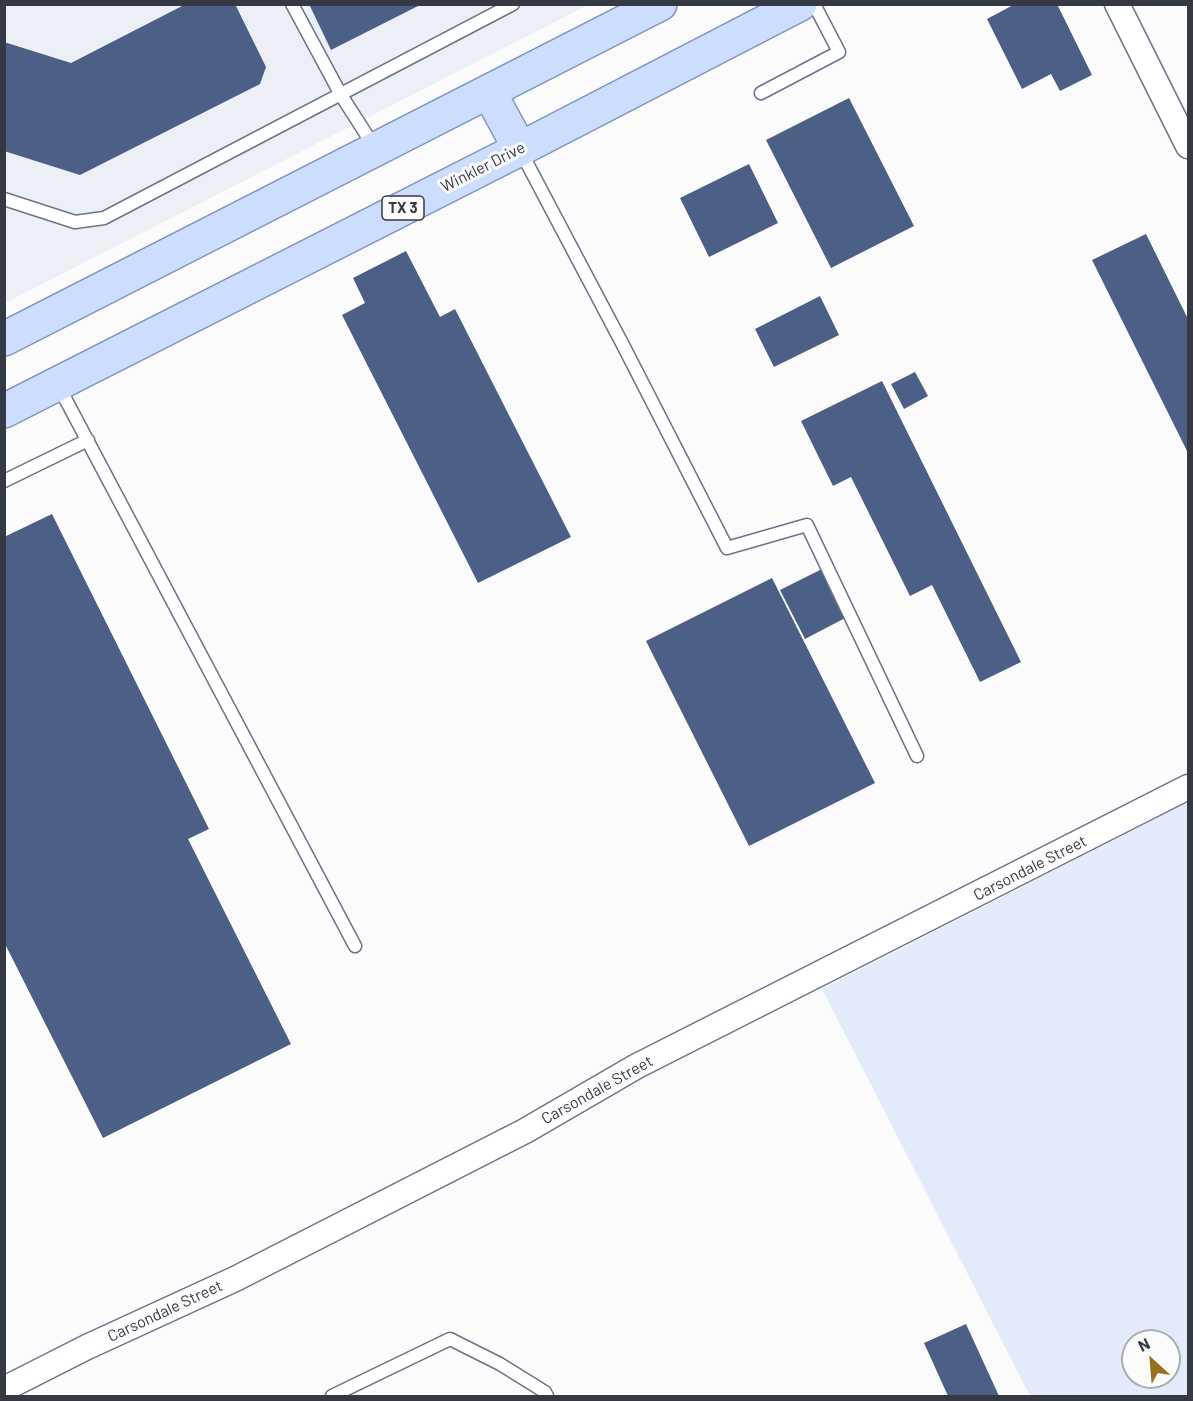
<!DOCTYPE html>
<html>
<head>
<meta charset="utf-8">
<style>
	body { margin:0 }
	#map { position:relative; width:1193px; height:1401px; overflow:hidden; background:#fbfbfb; font-family:Barlow,sans-serif }
	canvas { display:block }
	.frame { position:absolute; inset:0; border:6px solid #343943; pointer-events:none }
	.north { position:absolute; left:1121px; top:1329px; width:60px; height:60px; box-sizing:border-box; background:#fbfbfb; border:2px solid #abadb1; border-radius:50%; rotate:334deg; font-size:16px; font-weight:700; line-height:24px; text-align:center; color:#343943 }
	.north::after { content:''; display:block; margin:auto; width:21px; height:27px; background:#96721b; clip-path:polygon(50% 0,100% 100%,50% 72%,0 100%) }
</style>
</head>
<body>
<div id="map">
<canvas width="1193" height="1401"></canvas>
<div class="frame"></div>
<div class="north">N</div>
</div>
<script>
const g = document.querySelector('canvas').getContext('2d');
g.lineJoin = 'round';
function paint(path, color) { g.fillStyle = color; g.fill(path, 'evenodd'); }
function stroke(path, color, width, dash) { g.strokeStyle = color; g.lineWidth = width; g.lineCap = dash ? 'butt' : 'round'; g.setLineDash(dash || []); g.stroke(path); }
function drawText(font, color, halo, rows, align = 'center') {
  g.font = font + ' Barlow,sans-serif'; g.lineWidth = 6; g.setLineDash([]); g.textBaseline = 'middle'; g.strokeStyle = halo; g.fillStyle = color; for (const [text, x, y, turn = 0] of rows) {
    g.save(); g.translate(x, y); g.rotate((+turn || 0) * Math.PI / 180); g.textAlign = isNaN(turn) ? turn : align; if (halo) g.strokeText(text, 0, 0); g.fillText(text, 0, 0); g.restore();
  }
}
paint(new Path2D(`
	M5 5H588L5 303Z`), '#ecf0f6');
paint(new Path2D(`
	M1188 802V1396H1030L822 989ZM1133 1341H1169V1377H1133Z`), '#e3ebfb');
paint(new Path2D(`
	M186 4H235L266 67 260 84 80 175 4 151V42L71 63Z
	M309 4H422L331 50Z
	M1015 4H1057L1092 75 1060 91 1051 74 1022 89 987 19Z
	M849 98 914 226 831 268 766 140Z
	M749 164 778 223 709 257 680 198Z
	M1146 234 1188 319V453L1092 260Z
	M406 251 440 317 455 309 571 537 478 583 342 315 365 303 353 278Z
	M820 296 839 335 774 367 755 329Z
	M915 372 928 396 904 409 891 384Z
	M882 381 1021 662 980 682 932 585 910 596 851 477 833 486 801 421Z
	M52 514 209 829 188 839 291 1044 103 1138 4 942V537Z
	M822 569 847 617 805 639 780 590Z
	M772 578 875 783 749 846 646 641Z
	M966 1324 999 1396H948L924 1343Z`), '#4c5f86');
const service = new Path2D(`
	M292 4 341 95 375 148
	M761 93 839 52 814 4
	M520 150 624 347 727 548 807 525 917 756
	M4 199 75 222 104 218 513 4
	M58 385 355 946
	M4 481 88 440
	M332 1396 450 1339 500 1364 545 1392 547 1396`);
const minor = new Path2D(`
	M1117 4 1188 146
	M4 1389 87 1347 235 1279 525 1131 637 1066 1188 787`);
const primary = new Path2D(`
	M489 92 520 149
	M4 339 660 4
	M4 411 520 149 800 4`);
stroke(service, '#68748a', 15);
stroke(minor, '#68748a', 27);
stroke(primary, '#8195bc', 36);
stroke(service, '#fff', 12);
stroke(minor, '#fff', 24);
stroke(primary, '#ccddfe', 33);
for (const [x, y, w] of [
	[403,208,42]
]) { const box = new Path2D(); box.roundRect(x - w / 2, y - 12, w, 24, 4.5); g.fillStyle = '#fbfbfb'; g.fill(box); stroke(box, '#343943', 1.5); }
drawText('bold 15px', '#343943', null, [
	["TX 3",403,208]
]);
drawText('16px', '#343943', '#fbfbfb', [
	["Winkler Drive",483,167,-27],
	["Carsondale Street",1030,868,-27],
	["Carsondale Street",597,1090,-29],
	["Carsondale Street",165,1311,-25]
]);
</script>
</body>
</html>
